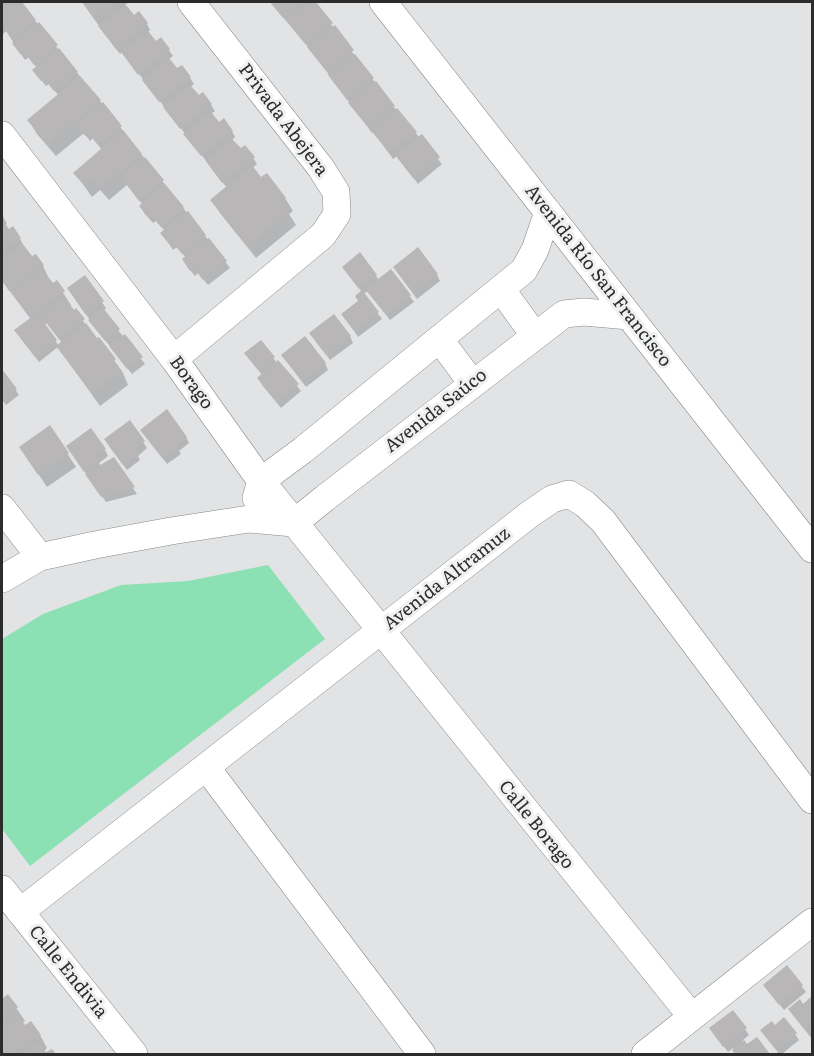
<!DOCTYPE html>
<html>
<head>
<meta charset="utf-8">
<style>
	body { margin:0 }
	#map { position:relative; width:814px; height:1056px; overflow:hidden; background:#e1e3e4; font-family:Literata,serif }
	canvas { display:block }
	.frame { position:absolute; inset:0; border:3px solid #2c2c2d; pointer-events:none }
</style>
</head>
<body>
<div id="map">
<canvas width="814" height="1056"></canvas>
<div class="frame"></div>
</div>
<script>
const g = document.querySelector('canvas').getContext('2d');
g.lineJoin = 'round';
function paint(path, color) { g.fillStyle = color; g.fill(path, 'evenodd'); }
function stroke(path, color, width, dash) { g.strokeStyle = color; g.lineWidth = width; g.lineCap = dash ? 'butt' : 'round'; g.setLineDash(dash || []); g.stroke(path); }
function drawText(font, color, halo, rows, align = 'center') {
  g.font = font + ' Literata,serif'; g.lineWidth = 6; g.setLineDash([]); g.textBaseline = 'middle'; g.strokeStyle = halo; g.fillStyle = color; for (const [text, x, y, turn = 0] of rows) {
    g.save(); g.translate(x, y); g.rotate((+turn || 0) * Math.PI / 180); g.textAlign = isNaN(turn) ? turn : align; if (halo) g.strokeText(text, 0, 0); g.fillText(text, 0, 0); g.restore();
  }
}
paint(new Path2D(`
	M268 565 325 639 30 866 2 829V639L43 614 121 585 188 581Z`), '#8ce1b4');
paint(new Path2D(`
	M2 2H20L103 105 230 268 208 285 198 273 195 276 187 266 186 258 177 247 173 250 166 239 165 231 156 221 153 223 144 213 141 206 143 205 127 185 109 200 100 190 92 197 75 173 102 150 93 138 90 141 84 133 56 156 37 134 29 121 59 96 49 84 46 86 38 76 37 68 29 57 25 60 6 31 3 34 2 31Z
	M82 2H129L125 5 134 17 147 24 150 30 148 32 156 43 161 39 173 56 168 60 177 70 190 78 194 84 190 87 198 97 211 105 215 111 211 114 219 124 232 131 235 137 232 140 240 150 253 158 257 164 252 168 261 179 285 198 293 211 289 214 296 225 256 258 220 213 212 200 227 188 122 52 120 54 104 33Z
	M270 2H314L396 110 442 164 418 184 397 156 393 159 374 132 372 133 310 49Z
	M2 214 7 224 5 226 20 239 27 252 43 266 52 285 56 282 71 305 69 306 74 312 76 310 96 341 99 339 123 373 128 385 100 406 58 347 39 362 20 337 31 319 2 281ZM47 323 62 343 59 346 44 325Z
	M391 271 414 302 390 320 368 291 363 294 382 319 358 337 347 320 360 302 362 292 348 273 376 276 379 280Z
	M398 273 437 275 440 281 417 299Z
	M84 277 106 308 103 311 145 364 132 374 94 326 72 294Z
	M350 336 353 343 330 360 315 339Z
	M273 358 301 391 281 408 262 385 259 378 262 375 250 359Z
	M287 362 325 363 328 370 306 387Z
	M2 371 19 395 6 405 2 400Z
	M130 422 147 448 138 456 140 460 127 470 109 446Z
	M50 427 76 467 47 487 29 460Z
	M146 436 186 437 189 443 179 451 181 454 167 464Z
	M105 450 108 456 99 463 101 466 113 459 137 494 106 502 71 452Z
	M787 967 806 992 784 1010 769 991Z
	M8 996 25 1021 22 1023 25 1027 40 1035 47 1048 44 1051 46 1054H2V998L3 1000Z
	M812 998V1039L794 1016Z
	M733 1012 749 1035 742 1041 747 1047 757 1039 769 1054H736L733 1048 728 1052 715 1035Z
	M775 1027 795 1034 799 1040 782 1054H775L778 1052 765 1036Z`), '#0003');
paint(new Path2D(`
	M10 2H22L36 20 12 38 2 26V8Z
	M82 2H118L95 19Z
	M270 2H304L283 18Z
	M309 2H316L333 23 305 44 286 20Z
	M126 5 134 15 139 11 148 23 116 49 98 26Z
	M39 22 58 45 34 65 24 52 21 55 12 43Z
	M335 25 354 50 327 72 307 47Z
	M148 31 156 41 161 37 170 49 138 75 121 52Z
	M59 48 78 72 54 91 44 79 41 81 32 70Z
	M355 54 374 78 347 100 328 75Z
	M169 58 177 68 182 65 191 77 159 102 142 80Z
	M80 76 101 100 48 144 27 120Z
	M376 81 395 106 368 127 348 103Z
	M190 85 199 95 203 92 212 104 180 129 163 107Z
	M103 102 122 126 98 145 88 133 85 136 76 124Z
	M397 108 417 132 389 153 370 129Z
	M211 112 219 122 224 118 233 131 201 156 183 134Z
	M123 130 142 154 100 188 92 178 84 185 73 173Z
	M422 134 440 157 413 178 395 155Z
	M232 139 241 148 245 145 255 157 222 183 205 160Z
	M145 157 164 180 139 201 121 177Z
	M252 165 261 177 267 173 286 198 281 201 289 211 247 246 210 200Z
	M165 184 184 207 161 227 152 216 149 218 139 206Z
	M188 211 206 235 182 254 172 242 169 244 160 233Z
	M2 220 9 229 13 226 21 238 2 252Z
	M209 238 227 261 203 280 194 268 190 271 182 259Z
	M22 243 32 256 36 254 44 265 9 291 2 280V258Z
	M418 247 438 274 413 293 393 267Z
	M360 252 377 275 359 289 342 267Z
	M42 269 53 283 57 280 65 291 29 317 11 292Z
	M391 269 411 295 386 315 365 289Z
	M85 275 104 301 86 315 67 288Z
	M362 290 379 312 354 331 341 314 358 301 355 296Z
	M64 297 74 310 76 308 85 319 59 339 40 315Z
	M103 308 120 329 105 341 88 320Z
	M37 313 57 340 35 357 14 330Z
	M334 314 351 336 326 355 309 333Z
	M86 323 97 338 99 337 116 359 114 361 122 371 92 394 56 346Z
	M125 334 143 357 127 369 109 346Z
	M305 336 326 363 302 381 281 355Z
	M261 340 275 357 258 370 244 353Z
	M278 360 299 384 277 402 257 378Z
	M2 369 17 389 2 400Z
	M167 409 187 437 177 444 178 447 163 459 140 430Z
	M130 420 145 441 135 449 138 453 123 465 104 439Z
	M50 425 69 453 38 475 19 447Z
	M91 428 106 449 96 456 100 461 84 472 66 446Z
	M114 457 135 487 101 497 85 474Z
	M787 965 803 985 779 1005 763 985Z
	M8 994 18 1007 2 1020V996L3 998Z
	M812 996V1022L804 1029 788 1009 800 999 803 1004Z
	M733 1010 747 1028 723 1047 709 1028Z
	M17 1013 25 1025 31 1021 41 1035 14 1054H2V1024Z
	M784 1017 797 1033 776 1050 760 1030 772 1021 775 1025Z
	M757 1037 770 1054H735L732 1050 744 1040 747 1044Z
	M38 1041 46 1052 52 1049 56 1054H21Z`), '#b8b6b7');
const minor = new Path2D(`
	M383 2 812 549
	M2 135 174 359 261 481 692 1017
	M501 289 535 336
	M440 340 472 383
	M174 359 323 235 337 214 336 192 321 168 191 2
	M256 498 261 481 303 450 524 270 535 250 548 212
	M2 508 40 557
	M2 579 40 557 95 545 171 531 249 519 294 523 325 498 564 314 584 312 629 316
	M206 767 422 1054
	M2 889 134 1054
	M20 912 530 514 552 499 569 494 585 504 603 521 812 800
	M645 1054 812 922`);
stroke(minor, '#88898a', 28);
stroke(minor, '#fff', 27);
drawText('18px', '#2c2c2d', '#eff0f1', [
	["Privada Abejera",283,120,53],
	["Avenida Río San Francisco",598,276,52],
	["Borago",191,383,54],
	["Avenida Saúco",436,411,-38],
	["Avenida Altramuz",447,579,-38],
	["Calle Borago",536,825,51],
	["Calle Endivia",68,972,51]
]);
</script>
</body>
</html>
